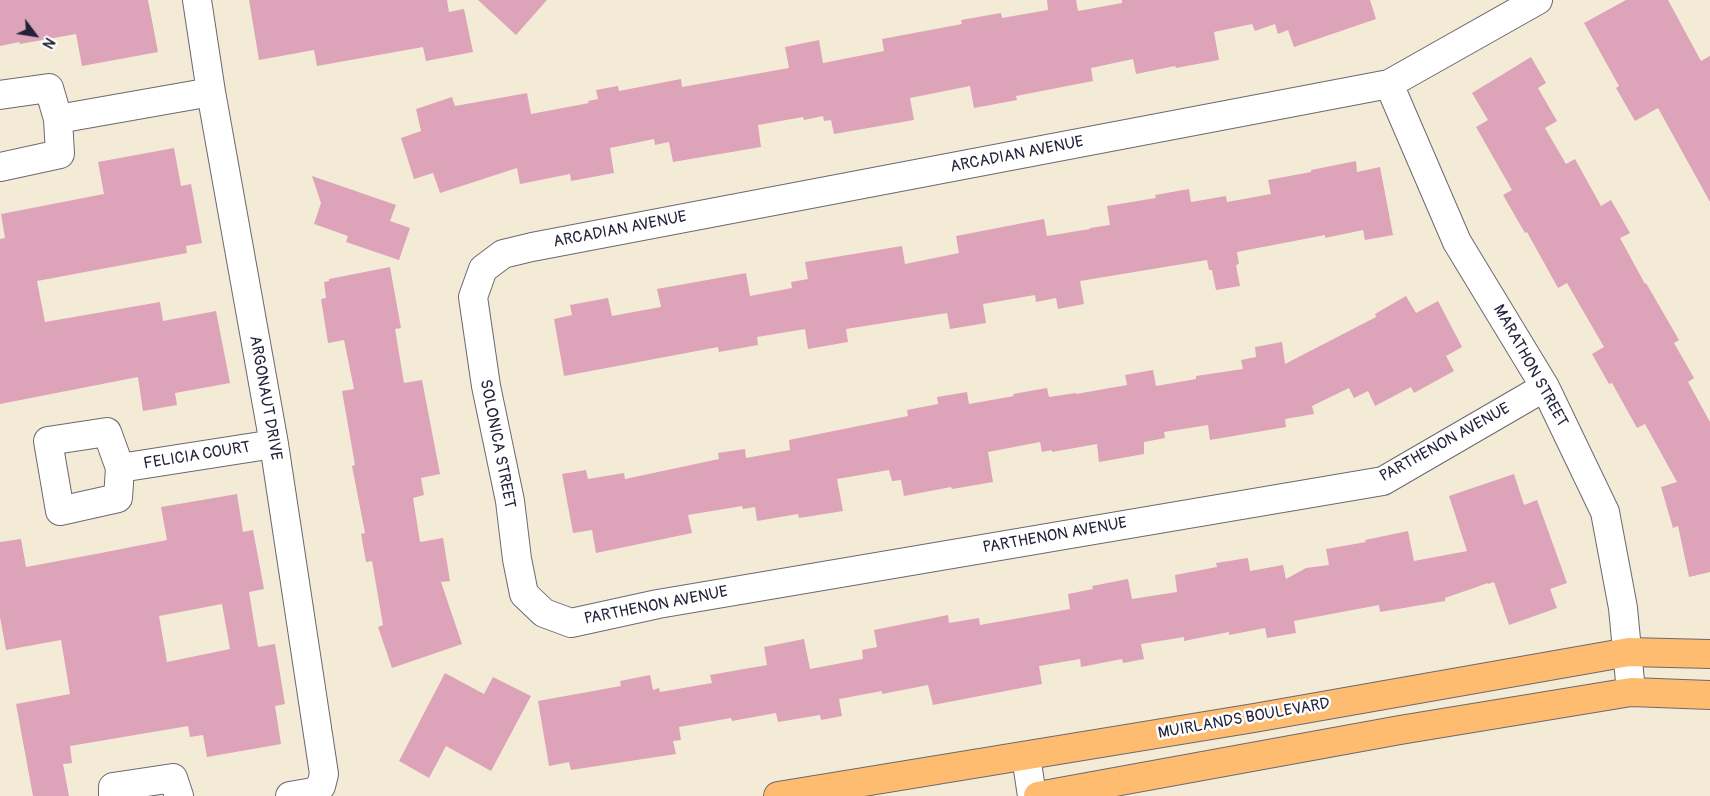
<!DOCTYPE html>
<html>
<head>
<meta charset="utf-8">
<style>
	body { margin:0 }
	#map { position:relative; width:1710px; height:796px; overflow:hidden; background:#f4ebd6; font-family:Pangolin,sans-serif }
	canvas { display:block }
	.north { position:absolute; left:10px; top:10px; width:50px; height:50px; -webkit-text-stroke:4px #fff; paint-order:stroke; rotate:121deg; font-size:14px; font-weight:700; line-height:20px; text-align:center; color:#22223b }
	.north::after { content:''; display:block; margin:auto; width:18px; height:22px; background:#22223b; clip-path:polygon(50% 0,100% 100%,50% 72%,0 100%) }
</style>
</head>
<body>
<div id="map">
<canvas width="1710" height="796"></canvas>
<div class="north">N</div>
</div>
<script>
const g = document.querySelector('canvas').getContext('2d');
g.lineJoin = 'round';
function paint(path, color) { g.fillStyle = color; g.fill(path, 'evenodd'); }
function stroke(path, color, width, dash) { g.strokeStyle = color; g.lineWidth = width; g.lineCap = dash ? 'butt' : 'round'; g.setLineDash(dash || []); g.stroke(path); }
function drawText(font, color, halo, rows, align = 'center') {
  g.font = font + ' Pangolin,sans-serif'; g.lineWidth = 5; g.setLineDash([]); g.textBaseline = 'middle'; g.strokeStyle = halo; g.fillStyle = color; for (const [text, x, y, turn = 0] of rows) {
    g.save(); g.translate(x, y); g.rotate((+turn || 0) * Math.PI / 180); g.textAlign = isNaN(turn) ? turn : align; if (halo) g.strokeText(text, 0, 0); g.fillText(text, 0, 0); g.restore();
  }
}
paint(new Path2D(`
	M0 0H148L158 52 82 66 76 34 20 44 19 42 0 46Z
	M249 0H447L449 12 464 9 473 52 426 61 423 47 317 66 314 50 259 60Z
	M478 0H547L516 35Z
	M1047 0H1076L1078 11 1122 3V0H1370L1376 19 1294 47 1288 30 1278 34 1275 24 1255 31 1252 24 1214 32 1219 60 1176 68 1175 66 1136 74 1133 59 1091 68 1093 81 1016 96 1017 100 974 108 970 86 910 98 914 120 834 134 831 120 824 121 823 116 804 120 803 117 758 125 761 147 673 162 669 142 655 145 654 139 610 148 614 173 571 181 570 174 520 184 517 168 440 193 433 173 414 179 401 138 421 131 416 109 452 97 455 106 527 93 531 114 589 103 588 101 598 99 596 90 618 86 619 91 681 79 682 87 789 68 785 47 819 40 823 63 884 51 882 39 962 24 961 20 1001 13 1002 18 1048 10Z
	M1626 0H1668L1701 61 1710 56V202L1658 108 1635 121 1616 88 1619 86 1584 23Z
	M1531 57 1546 83 1538 88 1557 121 1545 128 1566 164 1575 159 1601 206 1611 200 1630 233 1620 238 1645 284 1646 283 1679 340 1674 343 1694 378 1688 382 1710 422V572L1689 577 1678 526 1673 528 1661 487 1677 482 1645 424 1637 428 1612 383 1609 384 1592 354 1604 347 1567 283 1558 288 1527 232 1525 233 1503 195 1512 190 1476 127 1488 120 1472 93Z
	M174 148 181 186 191 184 202 243 186 246 187 253 37 281 45 322 160 302 163 321 216 311 230 383 175 393 177 405 143 411 138 377 0 404V239L5 238 1 214 104 194 98 162Z
	M1356 161 1357 172 1380 167 1393 235 1365 240 1363 230 1325 238V235L1237 252 1239 264 1236 265 1240 286 1216 290 1212 270H1209L1207 260 1080 281 1084 304 1058 309 1056 298 1036 302 1035 295 983 304 986 323 950 329 947 313 846 329 848 342 808 349 805 329 757 337 758 345 719 352 718 347 564 376 554 319 572 315 570 305 608 298 612 316 661 307 657 289 746 273 750 296 792 288 791 282 808 279 805 262 902 246 905 264 959 253 956 236 1044 219 1047 236 1090 229V228L1110 225 1107 206 1156 198 1155 195 1189 189 1191 202 1226 196 1227 202 1271 194 1268 180 1311 172V170Z
	M312 176 396 205 390 221 410 228 399 260 346 242 348 236 314 224 321 203Z
	M390 267 401 328 395 329 404 383 422 380 440 474 421 478 424 495 413 498 420 542 443 538 450 581 441 582 462 644 392 668 378 627 383 625 372 561 366 562 361 534 365 533 352 466 355 465 342 391 354 389 344 340 328 343 321 299 326 298 324 282 329 281V279Z
	M1406 296 1416 313 1438 301 1462 347 1446 356 1454 371 1414 393 1411 387 1375 406 1368 391 1354 398 1349 388 1312 406 1314 414 1285 419 1286 427 1210 440 1208 425 1164 432 1165 438 1144 442V454L1099 462 1097 444 1052 452V450L1042 452 1040 442 988 452 993 482 952 489 951 487 904 496 901 480 892 481 889 470 837 479 843 511 799 518 798 514 757 521 755 507 743 509 742 506 688 515 692 533 596 553 592 530 573 533 562 474 586 470 588 479 624 473 625 479 719 459 718 453 745 449 746 458 790 450 789 440 908 416 907 410 938 404 937 397 967 392 969 404 1014 396 1013 394 1047 388 1049 397 1076 393V394L1127 385 1125 375 1153 370 1156 386 1196 379V376L1243 369 1241 360 1256 357 1255 347 1282 342 1285 364 1376 317 1375 314Z
	M1514 474 1524 505 1537 500 1567 583 1550 589 1557 608 1509 625 1494 582 1488 584V583L1445 598V601L1380 612 1379 605 1294 621 1296 633 1267 638 1265 628 1229 635V632L1184 641V637L1141 644 1144 659 1123 663 1122 659 1081 667 1080 659 1039 666 1042 684 933 705 928 685 882 694V691L839 699 842 716 821 720 820 715 778 722 776 713 732 721 731 718 679 727 681 740 673 741 676 754 571 770 569 762 549 766 538 701 621 686 620 681 650 675 653 690 659 688 660 692 712 683 710 675 767 665 764 647 804 639 810 669 863 659 862 650 877 647 874 630 948 615 949 623 979 618 980 625 1070 609 1068 594 1093 589 1092 586 1128 579 1132 599 1177 592 1175 575 1217 567 1216 563 1248 558 1250 571 1283 565 1286 579 1306 568 1329 565 1326 549 1366 542 1365 540 1408 531 1414 561 1467 551 1449 496Z
	M237 494 243 532 253 530 264 589 249 592 258 647 275 644 285 704 275 706 281 744 207 757 203 735 190 737 188 726 70 746 72 763 63 764 69 796H33L16 704 70 694 61 640 6 650 0 617V542L21 539 26 567 101 553 167 540 161 507ZM222 604 230 649 167 662 159 616Z
	M445 673 484 694 493 677 531 696 491 771 446 746 429 778 399 761Z`), '#dda3b9');
const minor = new Path2D(`
	M197 0 211 92 274 444 324 774 321 786 313 792 290 796
	M1538 0 1389 84 532 247 503 254 483 269 473 297 486 386 510 501 517 559 524 594 544 613 571 623 658 604 1383 481 1545 387
	M1389 84 1457 242 1545 387 1605 512 1623 608 1631 692
	M0 95 49 88 58 119 60 154 0 167
	M58 119 211 92
	M107 432 120 468 118 498 60 511 48 441Z
	M120 468 274 444
	M1026 756 1032 796
	M113 796V787L173 778 179 796`);
const major = new Path2D(`
	M778 796 1254 718 1629 652 1710 654
	M1038 796 1400 730 1631 692 1710 695`);
stroke(minor, '#6c6871', 30);
stroke(major, '#6c6871', 30);
stroke(minor, '#fff', 28);
stroke(major, '#febc70', 28);
drawText('16px', '#22223b', '#fff', [
	["ARCADIAN AVENUE",1017,155,-11],
	["ARCADIAN AVENUE",620,230,-11],
	["MARATHON STREET",1530,366,61],
	["ARGONAUT DRIVE",265,398,80],
	["PARTHENON AVENUE",1445,443,-29],
	["SOLONICA STREET",497,444,79],
	["FELICIA COURT",197,456,-9],
	["PARTHENON AVENUE",1055,536,-10],
	["PARTHENON AVENUE",656,606,-11],
	["MUIRLANDS BOULEVARD",1244,719,-10]
]);
</script>
</body>
</html>
